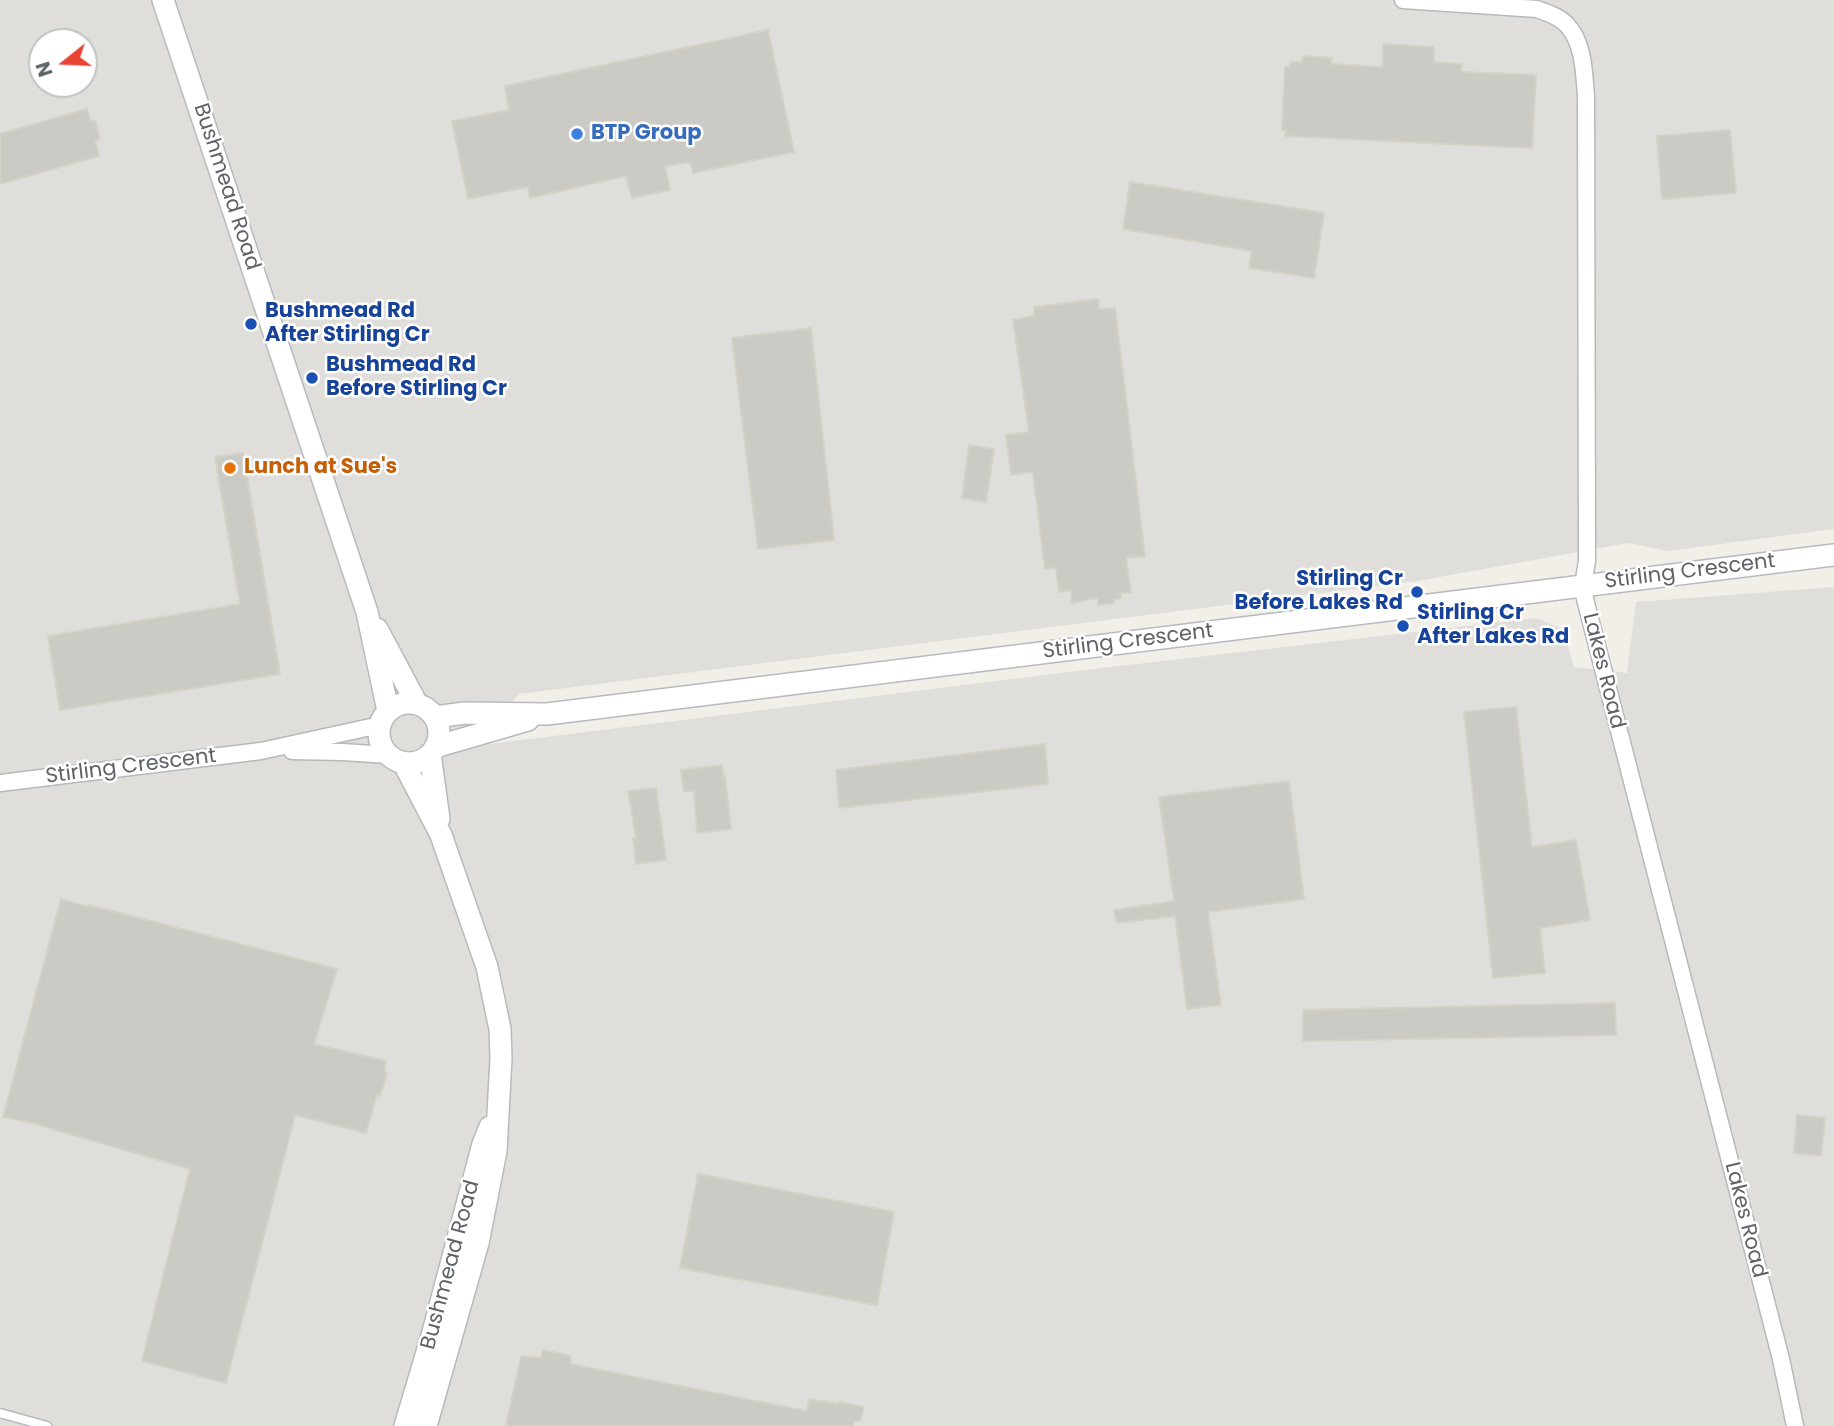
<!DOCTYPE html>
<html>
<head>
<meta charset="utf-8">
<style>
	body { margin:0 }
	#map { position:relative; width:1834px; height:1426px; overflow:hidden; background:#f1efe8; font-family:Poppins,sans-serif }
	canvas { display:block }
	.north { position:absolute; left:28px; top:28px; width:70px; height:70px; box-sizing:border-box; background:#fff; border:2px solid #bfc1c3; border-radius:50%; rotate:252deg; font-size:19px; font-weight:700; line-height:28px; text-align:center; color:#5f6368 }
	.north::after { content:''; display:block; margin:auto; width:24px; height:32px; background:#ea4335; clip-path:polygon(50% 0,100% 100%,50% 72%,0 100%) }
</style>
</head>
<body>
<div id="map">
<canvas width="1834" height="1426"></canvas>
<div class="north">N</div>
</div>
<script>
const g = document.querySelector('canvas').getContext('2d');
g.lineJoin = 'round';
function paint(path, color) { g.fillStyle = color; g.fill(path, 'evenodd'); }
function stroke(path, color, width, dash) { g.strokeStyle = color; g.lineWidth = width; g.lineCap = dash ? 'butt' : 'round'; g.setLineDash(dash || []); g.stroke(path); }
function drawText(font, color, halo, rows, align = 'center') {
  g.font = font + ' Poppins,sans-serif'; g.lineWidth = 5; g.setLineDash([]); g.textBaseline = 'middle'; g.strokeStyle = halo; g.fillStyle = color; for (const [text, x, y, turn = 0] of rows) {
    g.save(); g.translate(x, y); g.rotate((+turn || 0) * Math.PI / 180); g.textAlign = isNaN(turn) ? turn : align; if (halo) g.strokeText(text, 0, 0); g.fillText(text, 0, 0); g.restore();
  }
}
paint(new Path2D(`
	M0 0H1834V529L1668 551 1628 543 1417 581 519 694 473 746 1093 669 1536 618 1563 629 1574 667 1627 673 1636 602 1834 587V1426H0ZM42 42H84V84H42Z`), '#e0deda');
const building = new Path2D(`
	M768 30 794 152 693 173 690 162 665 166 670 190 632 198 626 176 530 198 528 187 468 199 452 121 509 110 505 86Z
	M1383 44 1434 47V62L1462 64 1461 72 1536 75 1532 148 1285 136 1286 131 1282 130 1285 67H1290V62H1302L1303 56 1332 58 1331 64 1383 67Z
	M87 109 91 122 95 120 100 139 95 141 99 156 0 184V134Z
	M1730 130 1736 193 1662 199 1657 136Z
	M1130 182 1324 213 1314 278 1249 268 1252 251 1123 229Z
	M1098 299 1099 309 1115 308 1145 556 1126 558 1131 592 1120 593 1121 598 1114 600V603L1098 605V598L1072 603 1071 590 1059 592 1056 568 1045 569 1033 472 1011 475 1006 435 1029 432 1013 320 1034 316V307Z
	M811 328 834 540 758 549 732 338Z
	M969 445 994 449 986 502 962 498Z
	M243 453 280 674 60 710 48 636 240 604 215 457Z
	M1516 707 1532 847 1576 840 1590 920 1540 928 1545 973 1493 978 1464 712Z
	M1045 744 1048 784 839 808 836 770Z
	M722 765 723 776H725L731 829 697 833 694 791H684L681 770Z
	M1289 781 1304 899 1208 912 1221 1005 1187 1009 1175 916 1117 923 1114 910 1174 901 1159 797Z
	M656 788 666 860 636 864 633 838H636L628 791Z
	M61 899 88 907 89 905 337 969 314 1044 386 1061 384 1072 387 1073 380 1096 377 1094 366 1133 295 1115 226 1383 142 1361 190 1169 32 1123 3 1117Z
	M1615 1003 1616 1035 1303 1041V1010Z
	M1797 1115 1825 1118 1821 1156 1794 1153Z
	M698 1174 894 1212 877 1305 680 1268Z
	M543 1350 571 1356 570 1364 807 1411 809 1399 839 1404V1402L864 1407 860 1421H854L853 1426H506L521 1356 541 1358Z`);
paint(building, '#cccac5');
stroke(building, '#d6d1c6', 2);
const service = new Path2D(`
	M0 1413 47 1426`);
const minor = new Path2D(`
	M1403 0 1537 9C1547 13 1559 16 1567 25 1584 43 1584 73 1586 96L1587 561 1583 585 1585 599 1781 1359 1795 1426
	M292 751 342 752 389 755
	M0 783 261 751 380 725`);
const secondary = new Path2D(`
	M163 0 367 612 388 711
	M377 629 417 704
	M379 733a30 30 0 1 1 60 0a30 30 0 1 1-60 0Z
	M435 717 465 713 547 714 1834 555
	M435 747 528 720
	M430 754 439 819
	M403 762 441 835 487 967 500 1029 501 1058 496 1151 478 1243 426 1426
	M405 1426 433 1332 483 1144 490 1127`);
stroke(service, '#b5b8bc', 11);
stroke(minor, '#b5b8bc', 19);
stroke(secondary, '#b6babf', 24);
stroke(service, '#fff', 8);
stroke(minor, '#fff', 16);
stroke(secondary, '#fff', 21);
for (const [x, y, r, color] of [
	[577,134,7,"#3f7fe0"],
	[251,324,7,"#1a4fb4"],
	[312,378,7,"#1a4fb4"],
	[230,468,7,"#e8710a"],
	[1417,592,7,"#1a4fb4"],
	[1403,626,7,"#1a4fb4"]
]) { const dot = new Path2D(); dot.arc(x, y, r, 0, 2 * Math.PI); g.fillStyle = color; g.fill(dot); stroke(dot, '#fff', 2.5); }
drawText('bold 21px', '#366cbe', '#fff', [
	["BTP Group",591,134]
], 'left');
drawText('21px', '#5f6368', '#fff', [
	["Bushmead Road",226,187,72],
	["Stirling Crescent",1690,572,-7],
	["Stirling Crescent",1128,642,-7],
	["Lakes Road",1603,671,76],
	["Stirling Crescent",131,767,-7],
	["Lakes Road",1745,1220,76],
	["Bushmead Road",451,1265,-75]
]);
drawText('bold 21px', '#164399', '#fff', [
	["Bushmead Rd",265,312],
	["After Stirling Cr",265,336],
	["Bushmead Rd",326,366],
	["Before Stirling Cr",326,390],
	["Stirling Cr",1403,580,"right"],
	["Before Lakes Rd",1403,604,"right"],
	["Stirling Cr",1417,614],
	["After Lakes Rd",1417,638]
], 'left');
drawText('bold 21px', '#c56008', '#fff', [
	["Lunch at Sue's",244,468]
], 'left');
</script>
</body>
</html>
